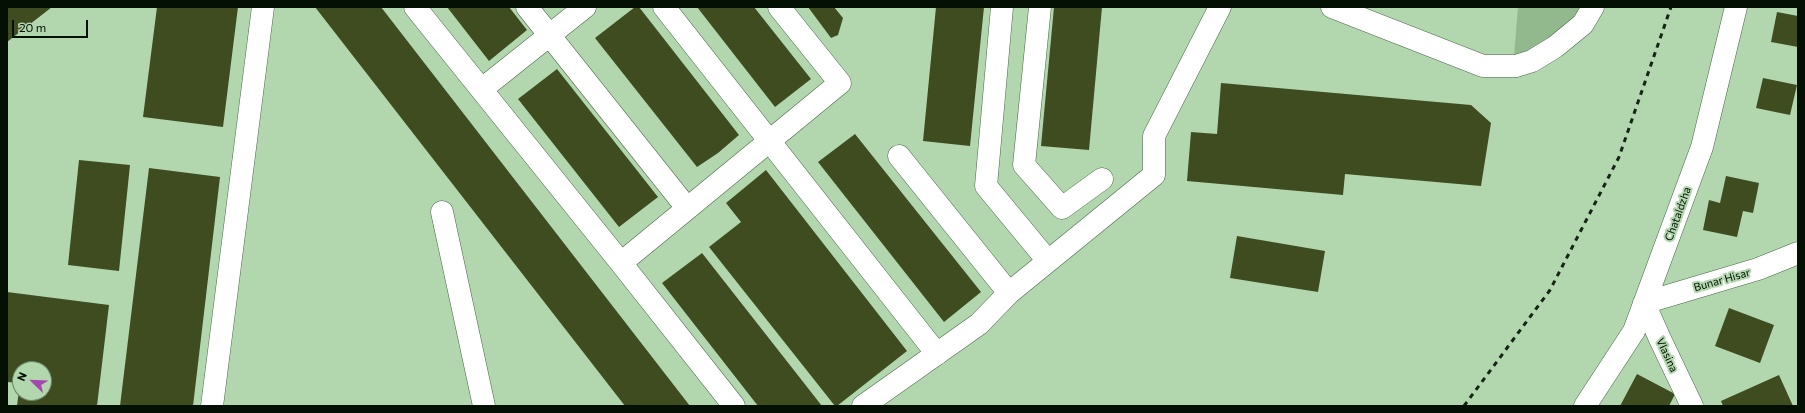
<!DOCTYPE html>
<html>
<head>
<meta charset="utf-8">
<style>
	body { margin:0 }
	#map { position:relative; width:1805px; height:413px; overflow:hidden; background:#b2d7ae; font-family:Commissioner,sans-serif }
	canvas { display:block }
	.frame { position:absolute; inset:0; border:8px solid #041004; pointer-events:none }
	.north { position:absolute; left:12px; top:361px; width:40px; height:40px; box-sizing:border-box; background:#b2d7ae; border:1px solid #6c876a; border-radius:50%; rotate:293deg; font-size:11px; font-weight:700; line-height:16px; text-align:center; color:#041004 }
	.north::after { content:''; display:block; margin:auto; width:14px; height:18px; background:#a447b1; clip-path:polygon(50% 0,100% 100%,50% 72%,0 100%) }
	.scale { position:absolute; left:12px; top:20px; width:76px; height:18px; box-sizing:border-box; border:2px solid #041004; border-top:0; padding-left:5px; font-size:12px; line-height:14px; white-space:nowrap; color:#041004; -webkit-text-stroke:3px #b2d7ae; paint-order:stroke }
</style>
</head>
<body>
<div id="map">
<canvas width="1805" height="413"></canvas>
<div class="frame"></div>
<div class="north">N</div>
<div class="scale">20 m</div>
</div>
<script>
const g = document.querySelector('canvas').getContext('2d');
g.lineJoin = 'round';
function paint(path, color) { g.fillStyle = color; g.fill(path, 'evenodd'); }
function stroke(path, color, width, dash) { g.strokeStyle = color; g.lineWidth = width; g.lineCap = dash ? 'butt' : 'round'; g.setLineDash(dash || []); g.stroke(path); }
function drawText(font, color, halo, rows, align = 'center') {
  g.font = font + ' Commissioner,sans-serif'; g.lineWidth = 4; g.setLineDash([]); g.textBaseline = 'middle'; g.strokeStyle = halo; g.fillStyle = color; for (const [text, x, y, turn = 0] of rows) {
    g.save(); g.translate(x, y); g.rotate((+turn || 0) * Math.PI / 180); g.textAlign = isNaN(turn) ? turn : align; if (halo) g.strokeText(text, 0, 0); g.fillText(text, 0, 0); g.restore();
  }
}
paint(new Path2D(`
	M1518 7H1583L1566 26 1536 49 1514 56Z`), '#92b98e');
paint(new Path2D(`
	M7 7H52L7 42Z
	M157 7H238L223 127 143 117Z
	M315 7H381L690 406H625Z
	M447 7H509L527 30 489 61Z
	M635 7H639L739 135 718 153 697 167 595 38Z
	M697 7H754L811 79 775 107Z
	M808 7H834L843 18 838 35 831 38Z
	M936 7H984L970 146 923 141Z
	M1054 7H1102L1089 150 1041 146Z
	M1777 12 1798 16V47L1771 42Z
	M557 69 658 197 619 227 518 99Z
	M1763 78 1797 85 1790 115 1756 108Z
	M1221 83 1471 105 1491 123 1481 186 1345 174 1343 195 1187 181 1191 132 1217 134Z
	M855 134 981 292 944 322 818 162Z
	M79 160 130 165 119 271 68 265Z
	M149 168 220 177 193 406H120Z
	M766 170 907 351 837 406H835L709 247 741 222 726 203Z
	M1726 176 1759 183 1753 213 1743 211 1737 237 1703 230 1709 200 1720 203Z
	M1237 236 1325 251 1318 292 1230 278Z
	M702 253 822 406H758L662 283Z
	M7 292 109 305 97 406H17L19 390 20 393H44V369H20V383L7 382Z
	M1729 308 1774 325 1760 363 1715 346Z
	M1637 374 1675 394 1669 406H1620Z
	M1779 375 1793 406H1723L1721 401Z`), '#3f4c20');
const minor = new Path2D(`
	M415 7 621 263 734 406
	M527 7 687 208
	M664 7 937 354
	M1002 7 986 186 1048 261
	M1040 7 1024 165 1062 208 1102 179
	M1332 7 1483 66H1516L1532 61 1555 47 1583 24 1593 7
	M482 89 585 7
	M899 156 1009 293
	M442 212 484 406
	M621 263 840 83 779 7
	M212 406 263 7
	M863 406 979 324 1009 293 1154 175V136L1220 7
	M1585 406 1634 331 1702 147 1736 7
	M1692 406 1660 339 1644 303 1758 269 1798 253`);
stroke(minor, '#486946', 23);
stroke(minor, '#fff', 22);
stroke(new Path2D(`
	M1464 406 1550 290 1619 157 1671 7`), '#162415', 3, [5, 5]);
drawText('11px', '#041004', '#b2d7ae', [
	["Chataldzha",1678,214,-70],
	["Bunar Hisar",1722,280,-16],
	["Vlasina",1667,355,65]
]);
</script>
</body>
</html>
